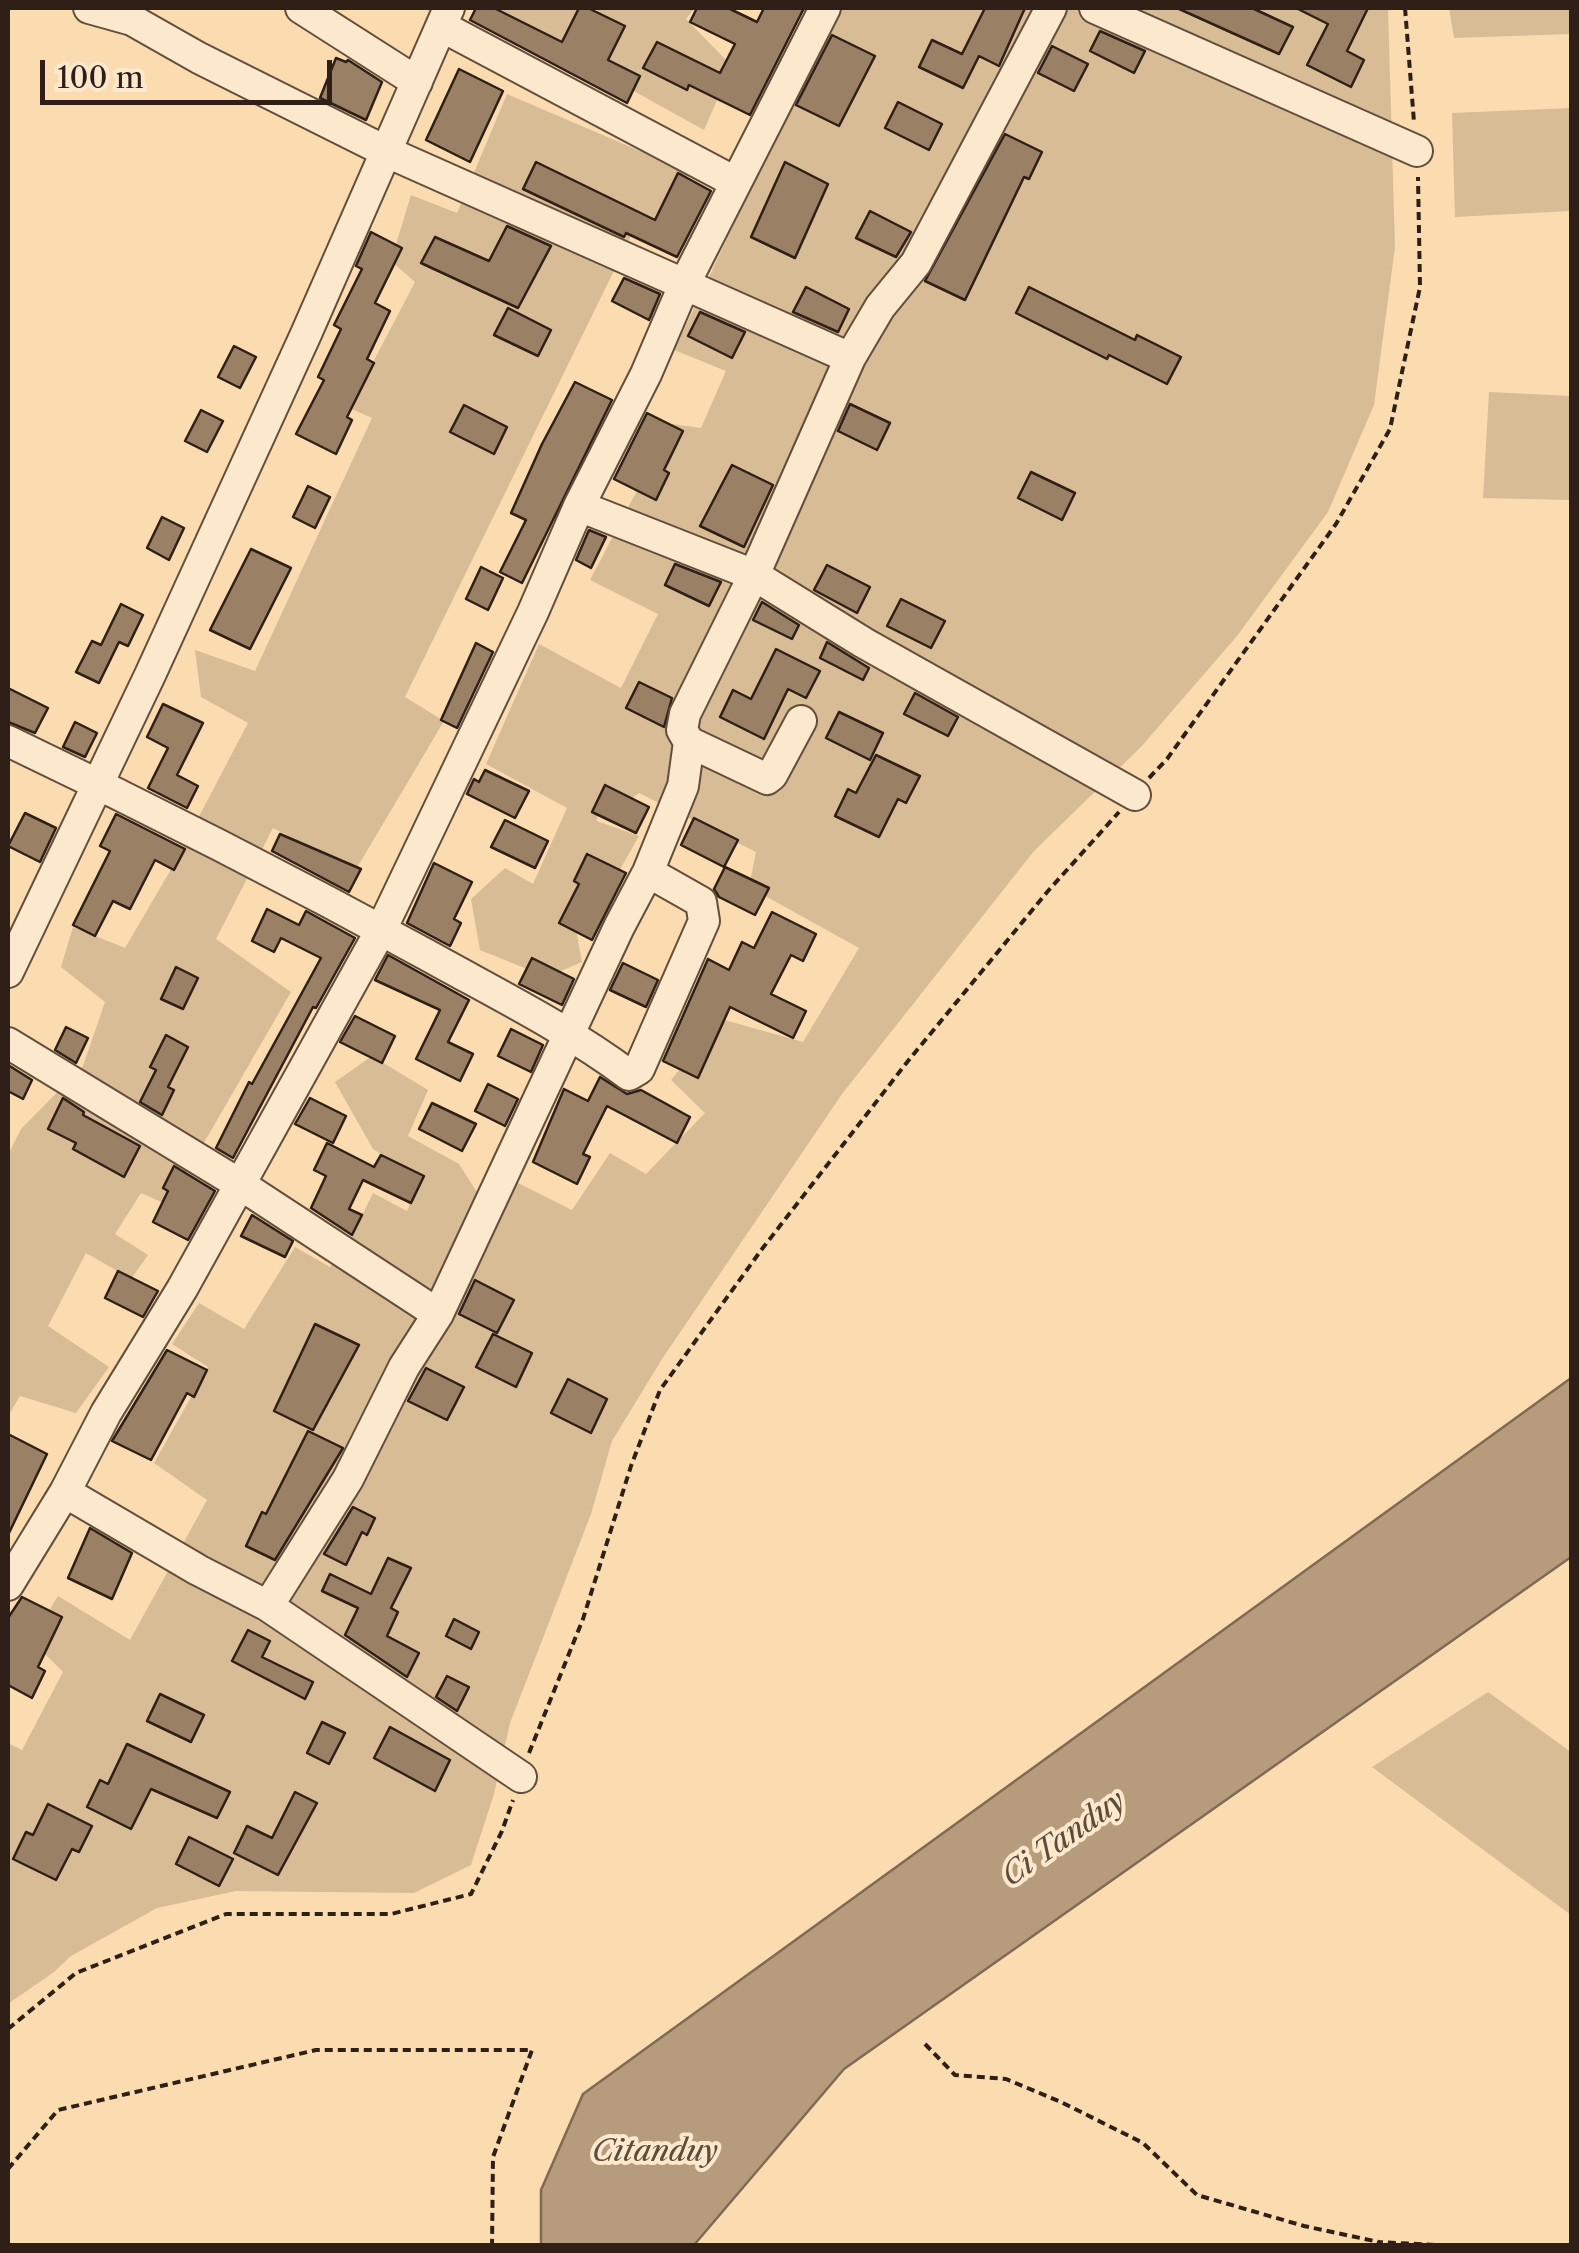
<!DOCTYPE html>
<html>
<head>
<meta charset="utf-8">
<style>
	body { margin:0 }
	#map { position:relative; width:1579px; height:2253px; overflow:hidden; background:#fbdcb0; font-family:"Libre Caslon Text",serif }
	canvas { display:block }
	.frame { position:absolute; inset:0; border:10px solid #301f16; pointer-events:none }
	.scale { position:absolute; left:40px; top:60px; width:292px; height:45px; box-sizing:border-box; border:5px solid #301f16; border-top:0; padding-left:12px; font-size:30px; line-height:35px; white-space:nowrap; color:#301f16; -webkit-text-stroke:8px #fce8cc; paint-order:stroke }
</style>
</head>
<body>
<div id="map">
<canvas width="1579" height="2253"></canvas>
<div class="frame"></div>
<div class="scale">100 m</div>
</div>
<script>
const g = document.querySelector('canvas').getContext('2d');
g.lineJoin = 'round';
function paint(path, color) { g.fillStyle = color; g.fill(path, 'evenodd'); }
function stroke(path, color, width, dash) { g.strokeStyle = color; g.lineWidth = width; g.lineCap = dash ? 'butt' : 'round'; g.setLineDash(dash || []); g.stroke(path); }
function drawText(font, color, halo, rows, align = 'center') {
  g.font = font + ' "Libre Caslon Text",serif'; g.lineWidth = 8; g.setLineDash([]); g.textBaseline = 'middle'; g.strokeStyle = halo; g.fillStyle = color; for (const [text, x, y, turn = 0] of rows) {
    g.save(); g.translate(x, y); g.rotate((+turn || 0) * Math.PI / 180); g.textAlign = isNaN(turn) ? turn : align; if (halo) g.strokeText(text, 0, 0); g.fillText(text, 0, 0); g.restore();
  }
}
paint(new Path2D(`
	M484 8H583L596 12 599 8H695L686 19 732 66 704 130Z
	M837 8H1388L1395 247 1374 405 1328 512 1237 636 1141 747 1034 851 842 1094 662 1359 612 1441 591 1514 510 1723 494 1794 471 1865 414 1893 236 1891 157 1908 71 1956 54 1972 8 2004V1743L22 1750 63 1672 31 1640 58 1596 130 1640 207 1500 154 1463 208 1367 172 1344 199 1303 244 1329 295 1247 330 1267 350 1240 373 1193 407 1211 420 1179 373 1149 335 1082 372 1056 428 1090 408 1136 459 1164 494 1219 514 1181 572 1210 610 1153 646 1174 705 1113 671 1080 721 1019 803 1042 859 948 749 887 756 852 639 793 623 805 599 794 597 821 639 836 614 880 575 924 582 962 547 977 480 950 471 899 505 868 533 884 567 808 486 764 539 644 621 688 658 614 590 580 672 424 701 428 726 371 674 350Z
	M1449 8H1571V34L1454 38Z
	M507 94 689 172 660 240 633 232 405 697 444 721 355 871 273 828 216 939 291 992 168 1205 141 1193 115 1234 148 1255 131 1279 86 1253 48 1326 109 1367 76 1413 20 1396 8 1416V1155L21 1129 83 1066 105 1002 61 967 73 927 125 948 173 866 248 723 201 697 195 650 255 671 372 418 349 408 415 282 391 261 411 195 457 213Z
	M1571 108V211L1455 217 1452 113Z
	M1489 392 1571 396V500L1483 498Z
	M1488 1692 1571 1752V1915L1372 1767Z`), '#d8bc96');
const water = new Path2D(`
	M1571 1378V1557L844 2069 694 2245H541V2190L583 2094Z`);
paint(water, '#b69c7c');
stroke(water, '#806a53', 2.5);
const building = new Path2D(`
	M476 8H494L562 42 579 8H588L625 26 608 60 640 76 627 103 470 20Z
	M697 8H728L757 22 764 8H804L750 115 689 85 687 90 643 68 657 42 720 73 735 44 690 22Z
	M985 8H1025L999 66 979 56 963 88 919 67 932 40 962 54Z
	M1177 8H1252L1293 27 1279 54Z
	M1296 8H1368L1347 51 1364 60 1351 87 1307 65 1328 24Z
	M1100 31 1145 51 1134 73 1090 51Z
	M832 35 875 56 839 126 796 105Z
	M1052 46 1088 64 1074 91 1038 73Z
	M336 58 346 62 348 60 382 82 366 120 320 98Z
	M459 69 503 91 470 162 426 140Z
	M898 102 942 124 929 150 885 128Z
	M1005 134 1042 152 1029 179 1024 177 965 300 925 281Z
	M536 162 655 220 678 173 711 191 677 257 626 233 624 237 523 189Z
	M785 162 828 184 795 258 751 237Z
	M870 211 911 232 896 257 856 238Z
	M507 226 551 246 518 308 421 263 435 237 489 261Z
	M371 232 402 248 375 303 390 311 367 359 374 363 347 417 352 420 336 454 296 434 324 380 318 377 341 329 334 325 362 269 356 266Z
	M624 278 660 294 649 320 612 301Z
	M806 287 849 309 838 332 793 312Z
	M1029 287 1135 340 1137 335 1181 357 1167 384 1109 355 1107 359 1016 313Z
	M508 308 551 330 538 356 494 335Z
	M700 312 745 332 732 358 688 336Z
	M234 346 256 357 240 388 218 377Z
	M575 382 612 400 522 583 500 572 526 520 511 513 542 444Z
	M850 404 890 423 877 450 838 431Z
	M464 405 507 427 494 454 450 432Z
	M201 410 223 421 207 452 185 441Z
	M647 413 683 431 664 470 669 473 656 500 614 479Z
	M732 465 773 485 744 547 700 526Z
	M1031 472 1075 493 1062 520 1018 498Z
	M308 486 330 497 315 528 293 517Z
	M162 517 184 528 169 560 147 548Z
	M589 530 606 537 591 568 576 560Z
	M251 549 291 568 250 649 210 630Z
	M675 564 721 582 709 606 665 585Z
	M827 565 870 587 857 613 814 590Z
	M481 567 503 578 488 610 466 599Z
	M901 599 945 621 931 648 887 626Z
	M762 602 799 625 792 639 753 620Z
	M121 604 143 615 128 646 119 642 99 683 76 672 92 641 101 645Z
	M827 642 869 668 863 680 820 658Z
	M476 643 493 652 457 728 441 720Z
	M776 649 820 671 806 698 788 689 764 739 720 717 733 690 751 699Z
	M639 682 672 698 664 727 626 708Z
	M8 688 48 708 35 733 8 722Z
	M915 693 958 717 948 736 904 714Z
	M163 704 203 723 177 775 198 786 187 808 148 788 168 748 147 737Z
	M839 712 883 733 870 760 826 738Z
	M75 722 97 733 85 757 63 747Z
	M876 755 920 776 906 803 898 799 879 837 835 816 848 789 856 793Z
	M485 770 529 791 515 818 467 794 474 779 479 782Z
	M605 785 649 807 636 833 592 812Z
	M25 813 56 828 40 862 8 846Z
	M116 814 185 849 174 870 155 860 130 909 113 901 95 936 73 925 110 851 100 846Z
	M694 818 738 840 724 867 681 845Z
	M505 820 548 841 535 868 491 847Z
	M280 834 361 869 349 892 272 851Z
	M587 854 626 873 592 940 559 923 579 884 574 881Z
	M434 863 472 882 454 919 461 923 450 946 407 923Z
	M725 867 769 888 755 915 719 897 714 889Z
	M267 909 299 925 306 911 355 938 316 1008 313 1007 233 1158 216 1148 249 1082 252 1084 321 958 281 938 274 952 252 941Z
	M772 912 816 934 803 961 791 955 771 994 806 1011 793 1038 730 1007 698 1078 663 1061 708 959 729 970 742 942 754 948Z
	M388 955 469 1000 448 1042 473 1054 460 1081 416 1059 440 1010 375 980Z
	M532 958 574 979 562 1005 519 984Z
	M623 963 658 980 646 1007 610 990Z
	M176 967 198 978 183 1009 161 999Z
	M355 1016 395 1036 382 1063 340 1042Z
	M66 1027 88 1038 76 1063 55 1050Z
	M511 1029 543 1045 531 1072 498 1056Z
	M166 1035 188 1047 168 1087 174 1090 162 1115 140 1102 156 1070 150 1067Z
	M8 1065 32 1080 23 1099 8 1091Z
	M600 1077 627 1094 641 1090 690 1117 677 1143 607 1106 583 1154 590 1157 577 1184 533 1162 564 1089 588 1101Z
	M488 1084 518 1099 505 1126 475 1111Z
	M63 1098 84 1112 83 1115 140 1146 124 1177 73 1149 76 1143 48 1129Z
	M310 1098 346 1116 333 1143 295 1124Z
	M432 1103 476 1124 462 1151 419 1129Z
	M327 1143 374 1167 381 1155 424 1176 411 1203 363 1180 349 1209 362 1215 352 1235 311 1208 326 1176 314 1170Z
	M174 1166 215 1191 188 1240 153 1222 168 1191 163 1188Z
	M252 1215 293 1241 285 1257 241 1236Z
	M118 1271 158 1291 143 1317 105 1298Z
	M475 1280 514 1300 497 1333 459 1314Z
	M315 1324 359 1345 313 1430 274 1411Z
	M493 1334 532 1353 516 1387 476 1367Z
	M167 1350 207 1370 194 1397 187 1393 151 1460 112 1441Z
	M426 1368 464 1387 447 1420 408 1401Z
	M568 1379 607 1399 591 1433 551 1413Z
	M308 1431 343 1448 275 1560 246 1546 262 1512 266 1514Z
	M8 1434 47 1454 8 1535Z
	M353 1507 375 1518 367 1535 362 1532 346 1565 324 1554Z
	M90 1528 132 1553 112 1599 68 1578Z
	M388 1558 411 1568 391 1608 398 1612 387 1636 419 1653 407 1677 345 1635 358 1608 322 1591 330 1574 371 1594Z
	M22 1597 62 1617 38 1667 45 1671 32 1698 8 1685V1618Z
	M454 1619 479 1632 471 1649 446 1636Z
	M248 1630 270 1641 262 1657 313 1682 305 1699 232 1661Z
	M447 1676 469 1687 457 1711 436 1697Z
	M160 1694 204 1715 191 1742 147 1721Z
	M322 1722 345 1733 329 1764 307 1753Z
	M390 1727 450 1760 435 1791 374 1758Z
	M127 1744 230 1792 217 1818 151 1789 131 1829 87 1807 100 1780 108 1784Z
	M295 1792 317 1803 278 1875 234 1853 247 1826 272 1838Z
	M48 1804 92 1826 79 1852 72 1849 56 1880 13 1859 26 1832 33 1835Z
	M189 1837 233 1859 219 1886 176 1864Z`);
paint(building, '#9a8166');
stroke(building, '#301f16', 2.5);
const minor = new Path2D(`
	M89 8 132 20 199 58 387 152 850 358
	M301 8 417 82
	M1095 8 1417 151
	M441 26 735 182
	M579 506 754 575 864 643 1135 795
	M8 741C149 808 290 880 427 955 495 993 566 1028 629 1075L639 1069 704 921 701 902 648 872
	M689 742 767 779 772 775 801 721
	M8 972 150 675 306 334 449 8
	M8 1043 241 1185 438 1314
	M65 1492 198 1570 268 1606 348 1479 404 1367 438 1314 619 927 648 872 683 786 689 742 682 730 685 714 754 575 850 358 880 307 916 263 1051 8
	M8 1585 65 1492 106 1413 182 1289 381 930 533 612 579 506 646 374 685 283 825 8
	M268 1606 521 1777`);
stroke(minor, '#634e3c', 34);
stroke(new Path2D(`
	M1405 8 1414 122
	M1149 778 1167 759 1336 524 1390 429 1420 287 1418 177
	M529 1753 583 1619 631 1466 660 1390 762 1249 908 1061 1048 891 1119 812
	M8 2029 76 1973 226 1914H391L471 1894 502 1831 513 1800
	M925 2044 955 2075 1006 2079 1061 2102 1143 2143 1197 2195 1304 2226 1379 2242
	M8 2169 58 2110 316 2050H532L493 2157 492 2246
	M1378 2246 1379 2242 1454 2246`), '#301f16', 4, [8, 5]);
stroke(minor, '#fce8cc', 30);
drawText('italic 30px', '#5f4b3a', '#fce8cc', [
	["Ci Tanduy",1064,1839,-35],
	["Citanduy",655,2152]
]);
</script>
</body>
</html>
